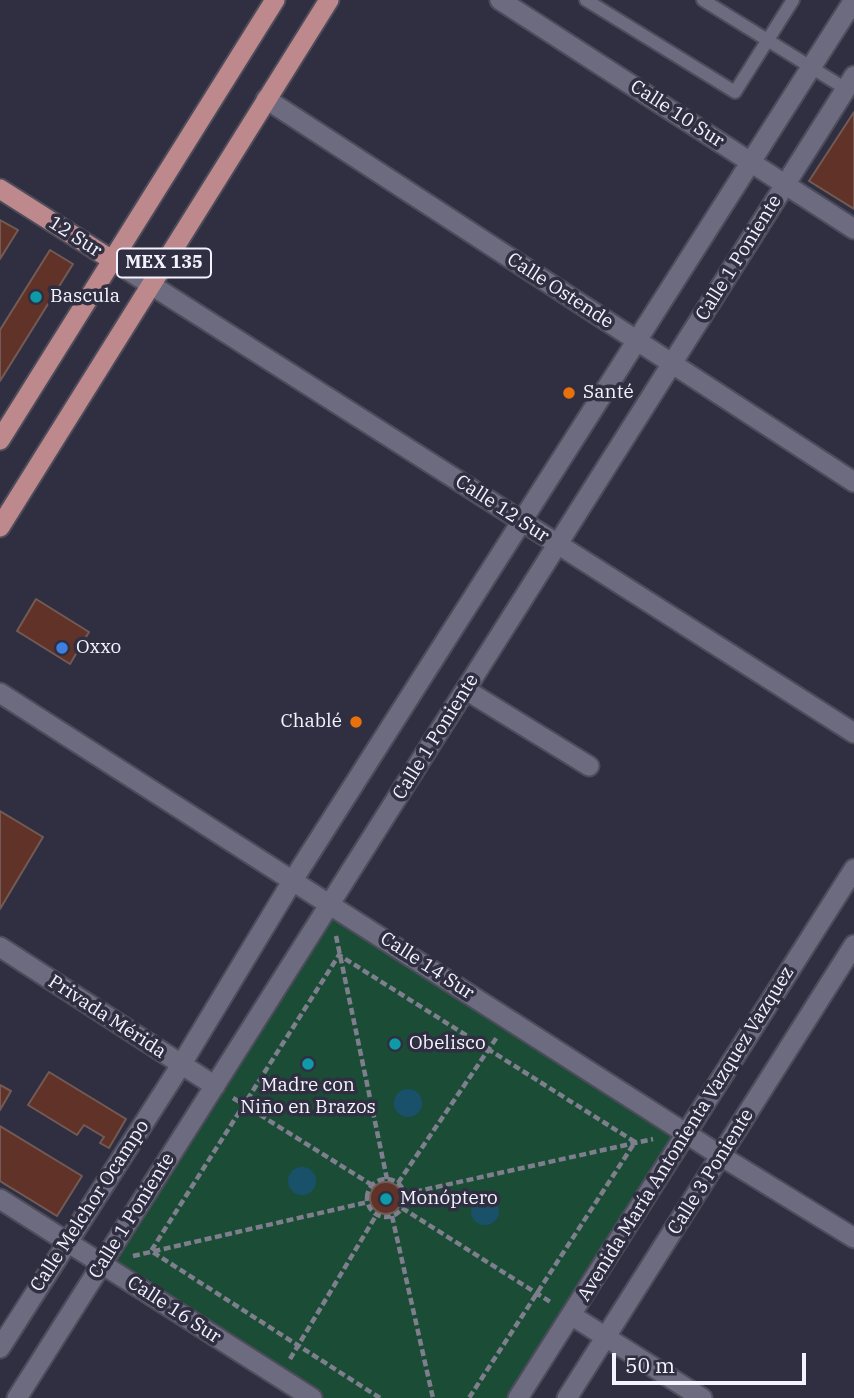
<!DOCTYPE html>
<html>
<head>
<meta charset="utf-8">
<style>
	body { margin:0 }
	#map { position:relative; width:854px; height:1398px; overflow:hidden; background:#302f41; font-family:"IBM Plex Serif",serif }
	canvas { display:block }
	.scale { position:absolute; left:612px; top:1353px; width:194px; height:32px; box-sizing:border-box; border:4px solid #f3f2fe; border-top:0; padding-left:9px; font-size:21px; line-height:24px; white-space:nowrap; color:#f3f2fe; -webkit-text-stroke:5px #302f41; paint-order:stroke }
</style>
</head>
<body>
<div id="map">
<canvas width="854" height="1398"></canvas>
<div class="scale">50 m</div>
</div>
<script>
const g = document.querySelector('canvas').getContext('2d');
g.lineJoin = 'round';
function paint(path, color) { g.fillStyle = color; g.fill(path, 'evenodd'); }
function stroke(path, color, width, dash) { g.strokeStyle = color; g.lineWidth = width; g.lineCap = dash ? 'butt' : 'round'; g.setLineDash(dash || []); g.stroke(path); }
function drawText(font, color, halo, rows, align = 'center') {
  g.font = font + ' "IBM Plex Serif",serif'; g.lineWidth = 7; g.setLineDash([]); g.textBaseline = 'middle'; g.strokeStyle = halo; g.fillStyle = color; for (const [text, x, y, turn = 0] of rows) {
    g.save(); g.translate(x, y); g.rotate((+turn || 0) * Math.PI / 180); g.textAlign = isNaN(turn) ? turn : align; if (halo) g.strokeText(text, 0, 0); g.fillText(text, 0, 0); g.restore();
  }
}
paint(new Path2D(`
	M331 904 685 1133 517 1398H312L102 1264Z`), '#1b4d36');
paint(new Path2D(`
	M394 1103a14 14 0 1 1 28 0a14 14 0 1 1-28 0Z
	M288 1181a14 14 0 1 1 28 0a14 14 0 1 1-28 0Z
	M471 1211a14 14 0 1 1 28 0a14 14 0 1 1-28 0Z`), '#185169');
const building = new Path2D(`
	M854 112V209L809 181Z
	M0 220 18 230 0 259Z
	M50 250 73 264 0 381V330Z
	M36 599 89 632 70 664 17 631Z
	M0 811 43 837 0 909Z
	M49 1072 126 1119 109 1148 100 1143 104 1137 84 1125 77 1135 28 1105Z
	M0 1085 11 1091 0 1110Z
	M0 1126 82 1176 57 1216 0 1181Z
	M370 1198a16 16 0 1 1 32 0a16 16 0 1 1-32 0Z`);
paint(building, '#613228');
stroke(building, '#725a55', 2);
const service = new Path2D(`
	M586 0 735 92 793 0
	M703 0 846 89`);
const minor = new Path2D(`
	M500 0 854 229
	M266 99 854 482
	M112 260 854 733
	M466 690 589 766
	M0 693 721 1156 854 1238
	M0 947 215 1086
	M0 1199 312 1398
	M571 1315 702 1398
	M0 1348 181 1065 293 880 854 0
	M17 1398 854 76
	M518 1398 854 869
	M567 1398 854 945`);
const primary = new Path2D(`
	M0 189 112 260
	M0 440 275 0
	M0 527 329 0`);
stroke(service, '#4d4c5b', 16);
stroke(minor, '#4d4c5b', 23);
stroke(primary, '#4d4c5b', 23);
stroke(new Path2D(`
	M336 936 387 1179
	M233 1098 372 1185
	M367 1198a19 19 0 1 1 38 0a19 19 0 1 1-38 0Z
	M398 1183 497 1037
	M405 1194 653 1139
	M402 1208 552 1303
	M392 1216 433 1398
	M133 1256 368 1202
	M290 1359 377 1214
	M380 1398 151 1251 339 955 635 1142 469 1398`), '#7f7e8d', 4.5, [7, 3.5]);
stroke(service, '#6c6b7f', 12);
stroke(minor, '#6c6b7f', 19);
stroke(primary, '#be898d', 19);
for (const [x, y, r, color] of [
	[36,297,7,"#0f9aa8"],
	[569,393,7,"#e8710a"],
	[62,648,7,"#3f7fe0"],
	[356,722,7,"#e8710a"],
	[395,1044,7,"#0f9aa8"],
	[308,1064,7,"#0f9aa8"],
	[386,1199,7,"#0f9aa8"]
]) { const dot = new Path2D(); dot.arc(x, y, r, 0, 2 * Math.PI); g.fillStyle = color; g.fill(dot); stroke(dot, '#302f41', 2.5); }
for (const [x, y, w] of [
	[164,263,94]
]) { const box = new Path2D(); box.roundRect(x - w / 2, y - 14.5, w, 29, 5); g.fillStyle = '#302f41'; g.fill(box); stroke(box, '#f3f2fe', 2); }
drawText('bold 18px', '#f3f2fe', null, [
	["MEX 135",164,263]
]);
drawText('19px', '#f3f2fe', '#302f41', [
	["Calle 10 Sur",677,114,33],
	["12 Sur",75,237,33],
	["Calle 1 Poniente",739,258,-58],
	["Calle Ostende",560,291,33],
	["Calle 12 Sur",502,509,33],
	["Calle 1 Poniente",436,737,-58],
	["Calle 14 Sur",427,966,33],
	["Privada Mérida",107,1017,33],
	["Avenida María Antonienta Vazquez Vazquez",686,1134,-58],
	["Calle 3 Poniente",711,1172,-58],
	["Calle Melchor Ocampo",90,1206,-57],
	["Calle 1 Poniente",132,1216,-58],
	["Calle 16 Sur",174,1310,33]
]);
drawText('19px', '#f3f2fe', '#302f41', [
	["Bascula",50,297],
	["Santé",583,393],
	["Oxxo",76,648],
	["Chablé",342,722,"right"],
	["Obelisco",409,1044],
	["Madre con",308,1086,"center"],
	["Niño en Brazos",308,1108,"center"],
	["Monóptero",400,1199]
], 'left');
</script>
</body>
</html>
